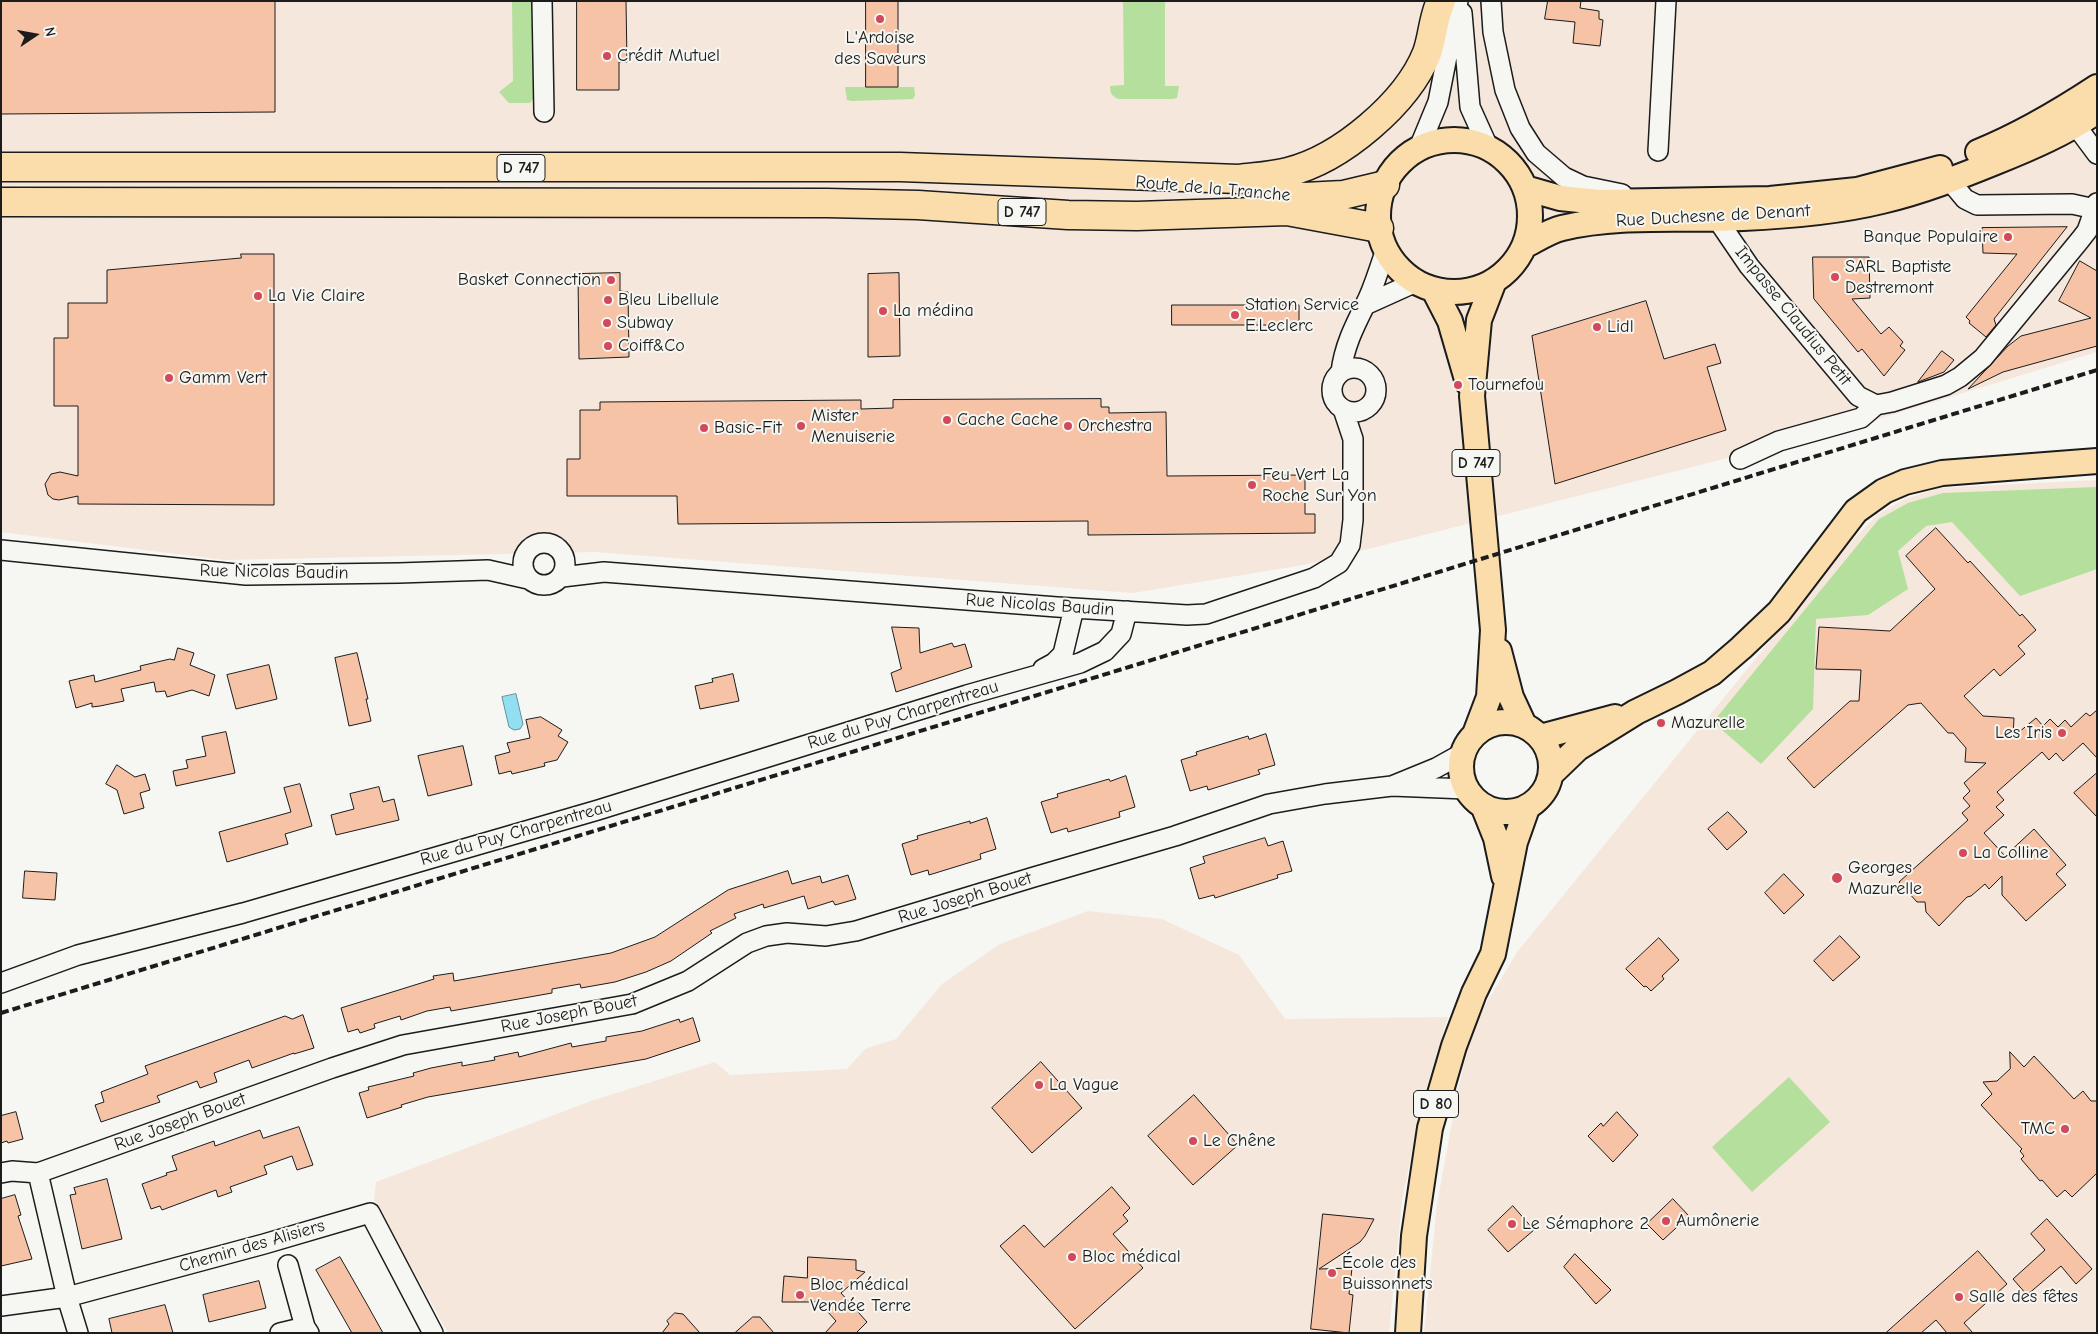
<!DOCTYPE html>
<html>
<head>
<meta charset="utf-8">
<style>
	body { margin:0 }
	#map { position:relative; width:2098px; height:1334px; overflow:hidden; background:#f6f6f2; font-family:"Comic Neue",sans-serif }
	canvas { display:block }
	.frame { position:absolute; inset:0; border:2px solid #1c1c1c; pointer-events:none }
	.north { position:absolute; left:10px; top:10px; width:50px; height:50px; -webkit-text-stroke:4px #f6f6f2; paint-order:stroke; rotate:78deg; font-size:14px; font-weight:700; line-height:20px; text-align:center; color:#1c1c1c }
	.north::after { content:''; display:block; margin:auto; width:18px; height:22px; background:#1c1c1c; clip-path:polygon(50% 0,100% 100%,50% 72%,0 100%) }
</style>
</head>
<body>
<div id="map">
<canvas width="2098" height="1334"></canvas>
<div class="frame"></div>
<div class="north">N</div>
</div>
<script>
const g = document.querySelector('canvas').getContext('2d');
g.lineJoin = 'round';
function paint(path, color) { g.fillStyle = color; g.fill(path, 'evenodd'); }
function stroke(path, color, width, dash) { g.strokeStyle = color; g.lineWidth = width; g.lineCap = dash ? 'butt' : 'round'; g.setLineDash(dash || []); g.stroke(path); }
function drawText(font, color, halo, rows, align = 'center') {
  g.font = font + ' "Comic Neue",sans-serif'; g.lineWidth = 4; g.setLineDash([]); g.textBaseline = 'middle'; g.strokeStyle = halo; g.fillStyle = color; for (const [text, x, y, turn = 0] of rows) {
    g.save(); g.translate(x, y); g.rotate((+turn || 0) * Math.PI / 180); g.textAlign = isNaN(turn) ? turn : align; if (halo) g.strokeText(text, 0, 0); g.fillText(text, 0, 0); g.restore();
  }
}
paint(new Path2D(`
	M1 1H2097V352L1862 424 1309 564 1133 593 595 552 225 560 1 532Z
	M2097 480V1333H1424L1437 1204 1458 1090 1471 1035 1485 1005 1518 951 1849 544 1878 514 1905 499 1940 488Z
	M1088 911 1162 919 1239 955 1285 1019 1448 1017 1422 1102 1402 1201 1389 1333H448L374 1200 376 1182 594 1100 715 1062 730 1075 847 1069 865 1049 896 1039 942 984 1000 944Z`), '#f6e7dc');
paint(new Path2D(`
	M512 1H536V95L530 103H509L499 92 513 81Z
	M1123 1H1165V86H1179L1177 98 1172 99H1119C1112 97 1110 93 1110 86L1124 85Z
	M845 87H914L915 95 913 99 852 101 847 100Z
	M2097 487V569L2020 596 1952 522 1926 526 1898 551 1908 589 1868 615 1816 619 1813 709 1761 764 1713 722 1879 519 1908 503 1943 493Z
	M1789 1077 1830 1122 1752 1192 1712 1147Z`), '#b4df9c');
const water = new Path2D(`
	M516 694 523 724 520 729 514 730 509 727 502 697Z`);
paint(water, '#91dff0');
stroke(water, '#62919b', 1);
const building = new Path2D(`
	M1 1H275V112L1 114Z
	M577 1H626L627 62H619V90H577Z
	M866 1H898V87H866Z
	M1548 1H1581L1580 8 1599 11V19L1603 20 1600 46 1573 43 1575 22 1545 19Z
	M2067 227 1994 319 1996 325 1986 337 1969 323 1970 321 1966 317 2017 254 1983 253 1982 228Z
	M241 254H274V505L78 504V496L59 500 53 499 48 495 45 484 51 474 60 472 78 476V406H54V338H68V303H107V270L241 258Z
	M1813 257H1869L1870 298 1852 299 1881 334 1889 327 1903 342 1900 346 1905 350 1884 376 1862 349 1858 352 1814 299Z
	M2080 261 2097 271V346L2003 372 1968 389 2008 346 2021 336 2091 318 2059 301Z
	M620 273V291L628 292 629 357 579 359 578 274Z
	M899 273 900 356 868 357V274Z
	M1646 301 1664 359 1715 344 1721 363 1707 367 1726 430 1555 484 1532 336Z
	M1172 305H1299V325H1172Z
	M1942 351 1954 360 1944 372 1918 382Z
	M1101 399V407H1109V413L1166 412 1167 476 1305 475V514H1315V533L1088 535V521L678 524 677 496H567V459H580V410H600V402L861 400V409L893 408V400Z
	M1936 528 1968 563 1970 561 2020 616 2022 614 2036 630 2018 646 2025 654 2000 676 1994 669 1964 696 1983 716 2014 718 2013 737 2036 718 2043 726 2050 719 2058 727 2065 720 2071 727 2086 713 2090 716 2097 710V758L2083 743 2063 761 2056 753 2049 760 2042 752 1997 792 2004 800 1996 807 2004 815 1984 833 2005 856 2034 829 2066 865 2056 874 2066 885 2026 921 2002 895V876L1989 889 1985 884 1971 896 1967 897 1939 926 1926 912 1925 902H1917L1899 882 1968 820 1962 813 1970 806 1963 798 1970 791 1964 783 1986 763 1965 762 1966 748 1953 733H1948L1921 703 1908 705 1814 788 1787 758 1850 701H1859L1861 670 1816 669 1819 627 1890 631 1935 589 1906 556Z
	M892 627 919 628 920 653 952 643 954 647 965 644 972 667 896 692 891 673 901 669Z
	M178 648 194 653 190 665 215 675 209 696 192 690 167 697 165 691 156 692 154 682 121 689 124 701 100 706 92 707V703L76 708 69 681 94 675 95 682 141 670 140 666 170 659 174 660Z
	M357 653 368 699H366L371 721 349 726 335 658Z
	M269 665 277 699 236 709 227 675Z
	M733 674 739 701 700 709 695 686 713 682 712 679Z
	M541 717 562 730 558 736 568 742 557 760 544 763 545 766 512 774 511 771 499 774 495 756 510 752 507 743 530 738 526 720Z
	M226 732 235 773 176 786 173 771 188 768 186 760 206 756 202 737Z
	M1266 734 1275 765 1258 770 1260 774 1208 790 1207 786 1190 791 1181 760 1197 755 1196 752 1248 736 1249 739Z
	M463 746 472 785 428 796 418 756Z
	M117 765 135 777 145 774 150 790 140 793 144 808 124 814 117 790 106 784Z
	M2097 773V817L2074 793Z
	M1126 776 1135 807 1119 812 1120 817 1068 832 1067 828 1051 833 1041 802 1058 797 1057 794 1109 779 1110 781Z
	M300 784 312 826 285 834 288 844 227 862 219 832 291 812 284 788Z
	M379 787 383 802 394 799 399 820 336 835 331 815 354 809 350 794Z
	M1728 812 1747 832 1727 850 1708 829Z
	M987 818 996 849 980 854 981 859 929 875 928 870 911 875 902 844 918 839 917 836 970 821V823Z
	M1265 838 1268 846 1283 841 1292 871 1277 875 1278 878 1215 898 1214 895 1199 899 1190 868 1205 863 1203 857Z
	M25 871 57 873 55 900 23 898Z
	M788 871 792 884 820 876 822 883 848 875 856 899 835 905 833 901 808 909 804 896 764 908 763 904 734 914 736 918 710 931 712 933 671 961 646 972 615 982 581 988 580 984 552 989V993L451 1011 450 1007 427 1011 401 1020 400 1016 374 1024 375 1028 360 1033 358 1029 348 1032 341 1008 434 979 433 976 453 973 454 981 611 953 655 937 728 890Z
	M1784 874 1804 895 1784 914 1765 893Z
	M1840 936 1860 957 1833 981 1814 961Z
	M1659 938 1679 960 1662 976 1664 979 1651 991 1646 986 1644 987 1626 969Z
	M303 1015 314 1048 294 1054V1053L252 1068 249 1060 214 1073 217 1082 200 1088 197 1081 157 1096 160 1102 101 1122 95 1105 104 1102 101 1092 148 1074 145 1066 285 1016 292 1019Z
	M693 1018 700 1041 646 1059 428 1097 401 1105 402 1107 367 1118 359 1093 369 1090 368 1087 414 1076 413 1073 431 1068 462 1062V1066L495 1060 494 1057 518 1052 519 1057 571 1043 572 1047 606 1041V1037L642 1031 679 1019 680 1022Z
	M2010 1052 2024 1067 2034 1056 2074 1099 2083 1091 2091 1101H2097V1173L2072 1197 2065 1190 2057 1197 2042 1180 2040 1181 2021 1159 2024 1156 2020 1151 2022 1149 1981 1105 1992 1094 1983 1082 1997 1081 2010 1069Z
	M1041 1062 1082 1108 1032 1153 992 1108Z
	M1194 1095 1238 1145 1193 1185 1148 1136Z
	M16 1112 23 1139 8 1143 7 1141 1 1143V1116Z
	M1617 1112 1638 1135 1613 1162 1588 1136 1601 1123 1603 1126Z
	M299 1127 313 1165 297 1170 292 1156 264 1166 267 1174 230 1187 232 1192 218 1197 216 1190 162 1210 160 1206 151 1209 142 1184 167 1175 166 1173 177 1170 172 1156 214 1141 215 1146 260 1130 263 1138Z
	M107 1179 122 1239 82 1249 70 1195 76 1194 74 1188Z
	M1112 1187 1130 1208 1123 1215 1128 1221 1113 1234 1143 1268 1075 1329 1000 1246 1024 1225 1044 1247Z
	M15 1195 21 1215 18 1216 32 1259 1 1266V1199Z
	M1673 1199 1689 1216 1663 1240 1647 1224Z
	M1513 1206 1534 1230 1508 1252 1488 1230Z
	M1323 1214 1374 1219 1365 1236 1360 1242 1319 1269 1352 1268 1349 1294 1353 1295 1349 1333 1311 1329Z
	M2047 1219 2092 1269 2076 1284 2061 1266 2027 1295 2013 1279 2045 1250 2031 1234Z
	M1978 1251 2007 1284 1964 1323 1973 1333H1947L1936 1320 1921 1333H1886Z
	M1575 1254 1611 1290 1596 1304 1564 1267Z
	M340 1257 368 1306 383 1333H352L316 1270Z
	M808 1257 856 1260V1270L865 1272 841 1293 867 1322 856 1333H825L836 1321 819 1302H782L784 1276 807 1278Z
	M259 1281 266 1308 209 1322 203 1295Z
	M165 1305 173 1333H112L109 1319Z
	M675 1313 683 1314 700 1333H662L669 1324 667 1321Z
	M753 1317H760L774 1333H735Z`);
paint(building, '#f6c3a7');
stroke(building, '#1c1c1c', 1);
const minor = new Path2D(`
	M542 1 544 112
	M1491 1 1493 32 1505 90 1520 128 1536 153 1564 177 1583 186 1622 194
	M1462 13 1470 107 1488 147
	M2068 115 2097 154
	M1419 148 1438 102 1458 1
	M1658 151 1666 1
	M1950 181 1965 199 1977 205 2072 204 2095 209
	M1717 219 1749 266 1858 396 1876 405
	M1365 305 1416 282
	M1332 390a22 22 0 1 1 44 0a22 22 0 1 1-44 0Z
	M1341 372C1344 347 1354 327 1365 305 1374 288 1379 268 1386 250
	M1740 459 1779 441 1861 418 1876 405 1892 402 1946 385 1960 377 1983 358 2080 240 2087 231 2097 203
	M523 564a21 21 0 1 1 42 0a21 21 0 1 1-42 0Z
	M1 550 246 575 399 573 488 570 528 579
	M562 577 604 572 1057 607 1187 615 1206 614 1314 578 1339 563 1350 545 1353 520V439L1343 409
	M1043 669 1054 663 1063 654 1074 608
	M1463 753 1436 768 1392 786 1466 789
	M1 983 78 955 243 913 598 810 967 695 1080 663 1105 651 1121 634 1127 611
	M1 1173 12 1171 38 1173 332 1068 403 1045 632 1004 688 981 747 943 766 936 787 933 826 936 856 931 1034 877 1175 836 1269 804 1325 794 1392 786
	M38 1173 67 1297 78 1333
	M288 1265 305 1327
	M1 1306 67 1297 264 1244 370 1213 433 1333
	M280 1333 305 1327 309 1333`);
const major = new Path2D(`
	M1378 216a76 76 0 1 1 152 0a76 76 0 1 1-152 0Z
	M1978 152C2020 135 2059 112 2097 87
	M1525 188 1560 198 1599 202 1770 199 1857 190 1940 168
	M1524 246C1536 240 1549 231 1562 228 1621 214 1683 221 1743 218 1788 216 1837 212 1882 201 1921 192 1959 177 1996 162 2031 148 2066 133 2097 111
	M1434 290 1450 321 1468 383
	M1499 651 1511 697 1524 725
	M1461 767a45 45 0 1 1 90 0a45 45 0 1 1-90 0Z
	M1475 734 1489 697 1493 630 1472 396 1479 320 1494 281
	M1540 737 1615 717
	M1551 774 1578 748 1636 712 1677 692 1712 673 1741 648 1779 612 1856 511 1884 491 1905 482 1942 473 2097 461
	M1484 808 1496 838 1504 876
	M1408 1333 1414 1236 1430 1128 1454 1046 1474 993 1493 954 1515 842 1527 808`);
const highway = new Path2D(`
	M1 167H900L1239 179C1255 177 1273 176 1288 172 1341 159 1407 103 1427 53 1433 36 1433 18 1441 1
	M1280 195 1305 197 1343 195 1385 185
	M1 202 827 203 918 205 1068 215 1137 216 1287 211 1379 228`);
stroke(minor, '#1c1c1c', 22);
stroke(major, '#1c1c1c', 28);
stroke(highway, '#1c1c1c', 31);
stroke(minor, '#f6f6f2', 19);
stroke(major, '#fbddab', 24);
stroke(highway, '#fbddab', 28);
stroke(new Path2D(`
	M1 1013 2097 370`), '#1c1c1c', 4, [8, 4]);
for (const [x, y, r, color] of [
	[880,19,5,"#d1495b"],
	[607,56,5,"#d1495b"],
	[2008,237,5,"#d1495b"],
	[1835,277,5,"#d1495b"],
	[611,280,5,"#d1495b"],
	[258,296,5,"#d1495b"],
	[608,300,5,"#d1495b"],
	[883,311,5,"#d1495b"],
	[1235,315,5,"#d1495b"],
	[607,323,5,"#d1495b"],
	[1597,327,5,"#d1495b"],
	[608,346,5,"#d1495b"],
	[169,378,5,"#d1495b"],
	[1458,385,5,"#d1495b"],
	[947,420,5,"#d1495b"],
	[801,426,5,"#d1495b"],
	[1068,426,5,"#d1495b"],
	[704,428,5,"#d1495b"],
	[1252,485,5,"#d1495b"],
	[1661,723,5,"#d1495b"],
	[2062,733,5,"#d1495b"],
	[1963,853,5,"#d1495b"],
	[1837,878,6,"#d1495b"],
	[1039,1085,5,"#d1495b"],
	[2065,1129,5,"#d1495b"],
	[1193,1141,5,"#d1495b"],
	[1666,1221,5,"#d1495b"],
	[1512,1224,5,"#d1495b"],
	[1072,1257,5,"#d1495b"],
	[1332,1273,5,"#d1495b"],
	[800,1295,5,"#d1495b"],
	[1959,1297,5,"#d1495b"]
]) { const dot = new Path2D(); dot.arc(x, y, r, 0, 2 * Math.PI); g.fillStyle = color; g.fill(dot); stroke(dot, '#f6f6f2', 2); }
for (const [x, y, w] of [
	[521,168,48],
	[1022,212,48],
	[1476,463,48],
	[1436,1104,45]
]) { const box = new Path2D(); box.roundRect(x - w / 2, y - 13.5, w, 27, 4); g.fillStyle = '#f6f6f2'; g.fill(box); stroke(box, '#1c1c1c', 1); }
drawText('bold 16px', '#1c1c1c', null, [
	["D 747",521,168],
	["D 747",1022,212],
	["D 747",1476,463],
	["D 80",1436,1104]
]);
drawText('18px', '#1c1c1c', '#f6f6f2', [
	["L'Ardoise",880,38,"center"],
	["des Saveurs",880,59,"center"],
	["Crédit Mutuel",617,56],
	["Banque Populaire",1998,237,"right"],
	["SARL Baptiste",1845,267],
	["Destremont",1845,288],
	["Basket Connection",601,280,"right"],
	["La Vie Claire",268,296],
	["Bleu Libellule",618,300],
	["Station Service",1245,305],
	["E.Leclerc",1245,326],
	["La médina",893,311],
	["Subway",617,323],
	["Lidl",1607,327],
	["Coiff&Co",618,346],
	["Gamm Vert",179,378],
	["Tournefou",1468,385],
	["Mister",811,416],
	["Menuiserie",811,437],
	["Cache Cache",957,420],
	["Orchestra",1078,426],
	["Basic-Fit",714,428],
	["Feu Vert La",1262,475],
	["Roche Sur Yon",1262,496],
	["Mazurelle",1671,723],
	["Les Iris",2052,733,"right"],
	["La Colline",1973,853],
	["Georges",1848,868],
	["Mazurelle",1848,889],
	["La Vague",1049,1085],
	["TMC",2055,1129,"right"],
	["Le Chêne",1203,1141],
	["Aumônerie",1676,1221],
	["Le Sémaphore 2",1522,1224],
	["Bloc médical",1082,1257],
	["École des",1342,1263],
	["Buissonnets",1342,1284],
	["Bloc médical",810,1285],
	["Vendée Terre",810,1306],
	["Salle des fêtes",1969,1297]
], 'left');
drawText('18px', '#1c1c1c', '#f6f6f2', [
	["Route de la Tranche",1213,189,5],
	["Rue Duchesne de Denant",1713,216,-3],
	["Impasse Claudius Petit",1793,316,51],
	["Rue Nicolas Baudin",274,572,1],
	["Rue Nicolas Baudin",1040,605,4],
	["Rue du Puy Charpentreau",903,715,-17],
	["Rue du Puy Charpentreau",516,833,-16],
	["Rue Joseph Bouet",965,898,-17],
	["Rue Joseph Bouet",569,1014,-11],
	["Rue Joseph Bouet",180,1122,-20],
	["Chemin des Alisiers",252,1246,-16]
]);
</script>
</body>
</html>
